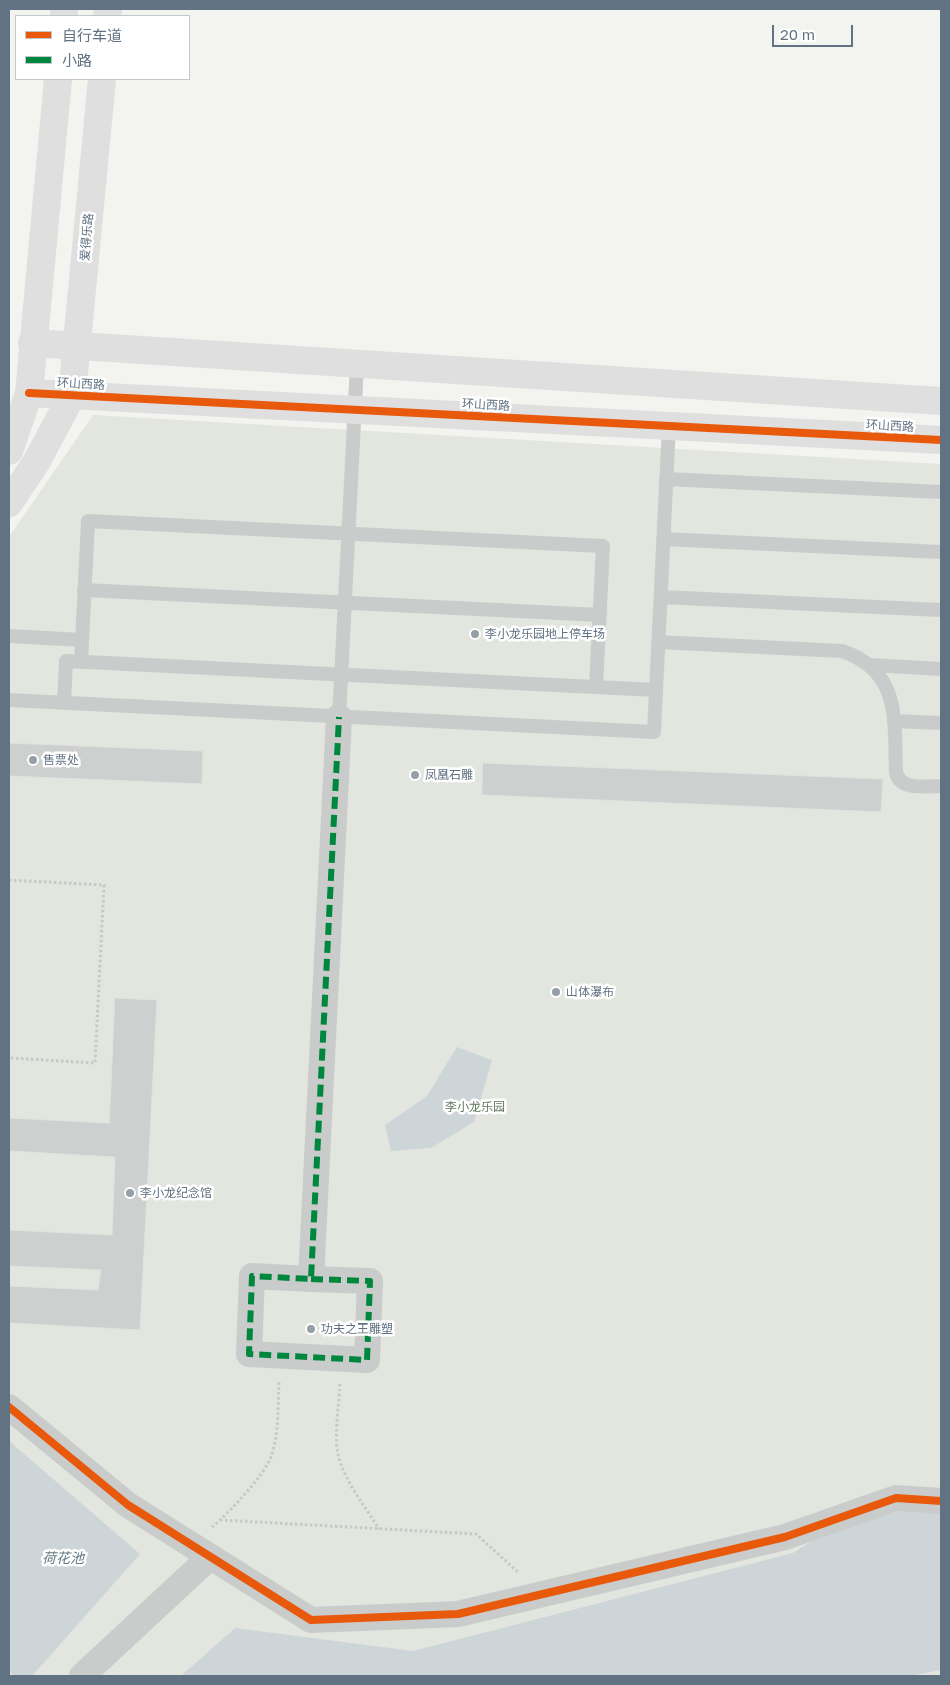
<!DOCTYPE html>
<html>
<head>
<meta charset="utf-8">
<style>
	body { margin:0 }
	#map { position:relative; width:950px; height:1685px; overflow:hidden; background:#f3f3f0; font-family:"Golos Text","Noto Sans SC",sans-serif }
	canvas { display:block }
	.frame { position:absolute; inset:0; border:10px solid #617282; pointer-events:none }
	.legend { position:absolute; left:15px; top:15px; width:175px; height:65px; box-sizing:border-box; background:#fff; border:1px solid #c0c7cd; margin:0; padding:6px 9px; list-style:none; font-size:15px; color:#617282 }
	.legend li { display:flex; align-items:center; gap:10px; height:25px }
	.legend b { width:25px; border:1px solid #c0c7cd }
	.scale { position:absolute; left:772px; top:25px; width:81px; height:22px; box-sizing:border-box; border:2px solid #617282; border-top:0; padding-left:6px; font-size:15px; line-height:18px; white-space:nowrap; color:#617282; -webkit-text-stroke:4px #fff; paint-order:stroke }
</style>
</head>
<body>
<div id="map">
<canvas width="950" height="1685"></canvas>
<div class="frame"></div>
<ul class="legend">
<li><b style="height:6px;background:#e8590c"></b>自行车道</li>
<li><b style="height:6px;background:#00873e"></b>小路</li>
</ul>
<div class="scale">20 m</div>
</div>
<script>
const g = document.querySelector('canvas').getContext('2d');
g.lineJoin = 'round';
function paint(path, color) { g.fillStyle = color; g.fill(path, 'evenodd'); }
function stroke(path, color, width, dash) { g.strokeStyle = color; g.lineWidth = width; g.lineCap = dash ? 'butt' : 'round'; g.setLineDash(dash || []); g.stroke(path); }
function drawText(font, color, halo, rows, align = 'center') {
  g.font = font + ' "Golos Text","Noto Sans SC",sans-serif'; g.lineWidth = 5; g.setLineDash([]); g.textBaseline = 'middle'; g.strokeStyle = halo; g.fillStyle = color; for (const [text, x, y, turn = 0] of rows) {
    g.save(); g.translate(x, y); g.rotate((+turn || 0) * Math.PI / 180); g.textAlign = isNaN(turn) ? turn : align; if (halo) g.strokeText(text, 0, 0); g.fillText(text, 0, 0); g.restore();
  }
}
paint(new Path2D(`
	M93 415 941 464V1676H9V537Z`), '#e2e6de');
paint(new Path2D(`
	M457 1047 492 1060 474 1122 431 1148 391 1151 385 1125 427 1096Z
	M9 1441 140 1554 32 1676H14L9 1671Z
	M936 1506 941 1508V1670L910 1676H181L235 1628 413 1651 793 1553 831 1529 882 1514Z`), '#ced5d8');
const building = new Path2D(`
	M9 743 203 751 202 784 9 776Z
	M483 763 883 779 881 812 482 795Z
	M115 998 157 1000 140 1330 9 1323V1286L98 1290 101 1270 9 1266V1230L112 1235 115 1157 9 1151V1118L109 1123Z`);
paint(building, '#cecfcf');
stroke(building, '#e2e2e0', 1);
stroke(new Path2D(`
	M9 880 104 885 95 1063 9 1058
	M340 1384C339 1405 334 1433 338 1454 344 1481 365 1506 379 1529
	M220 1520 476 1534 519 1573
	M212 1527C228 1514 267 1473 272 1454 279 1431 278 1405 279 1381`), '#c8c8c9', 3, [2.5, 2.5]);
stroke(new Path2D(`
	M666 479 941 492
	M663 539 941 552
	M84 590 600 615
	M661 597 941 610
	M9 636 82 640
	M658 642 842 651C901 671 894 719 896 771 898 791 926 786 941 786
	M81 662 88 521 603 546 596 687
	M870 665 941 669
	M9 700 654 732 669 425
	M64 703 66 661 656 690
	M339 717 357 364
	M894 721 941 723`), '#cacccc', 14);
stroke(new Path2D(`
	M311 1279 370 1281 367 1360 249 1354 252 1276 311 1279 339 717
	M9 1407 128 1505 311 1620 458 1614 785 1537 896 1498 941 1501
	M82 1676 210 1557`), '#cacccc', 26);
stroke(new Path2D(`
	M64 16V9
	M107 16 108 9
	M32 343 941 401
	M29 393 941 440
	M9 451 29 393 58 79
	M9 503 37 461 72 395 102 79`), '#dfdfe0', 28);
stroke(new Path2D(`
	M311 1279 370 1281 367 1360 249 1354 252 1276 311 1279 339 717`), '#00873e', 6, [12, 6]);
stroke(new Path2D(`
	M29 393 941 440
	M9 1407 128 1505 311 1620 458 1614 785 1537 896 1498 941 1501`), '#e8590c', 8);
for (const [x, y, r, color] of [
	[475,634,5,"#949fa8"],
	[33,760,5,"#949fa8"],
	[415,775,5,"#949fa8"],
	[556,992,5,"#949fa8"],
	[130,1193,5,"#949fa8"],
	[311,1329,5,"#949fa8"]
]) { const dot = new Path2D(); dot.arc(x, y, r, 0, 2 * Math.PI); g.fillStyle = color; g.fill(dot); stroke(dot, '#fff', 2); }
drawText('12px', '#617282', '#fff', [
	["爱得乐路",87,237,-85],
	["环山西路",81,384,3],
	["环山西路",486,405,3],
	["环山西路",890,426,3]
]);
drawText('12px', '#617282', '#fff', [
	["李小龙乐园地上停车场",485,634],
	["售票处",43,760],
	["凤凰石雕",425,775],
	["山体瀑布",566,992],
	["李小龙纪念馆",140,1193],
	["功夫之王雕塑",321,1329]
], 'left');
drawText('12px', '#647960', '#fff', [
	["李小龙乐园",475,1107]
]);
drawText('italic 14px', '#627a86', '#fff', [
	["荷花池",63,1559]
]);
</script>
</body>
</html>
